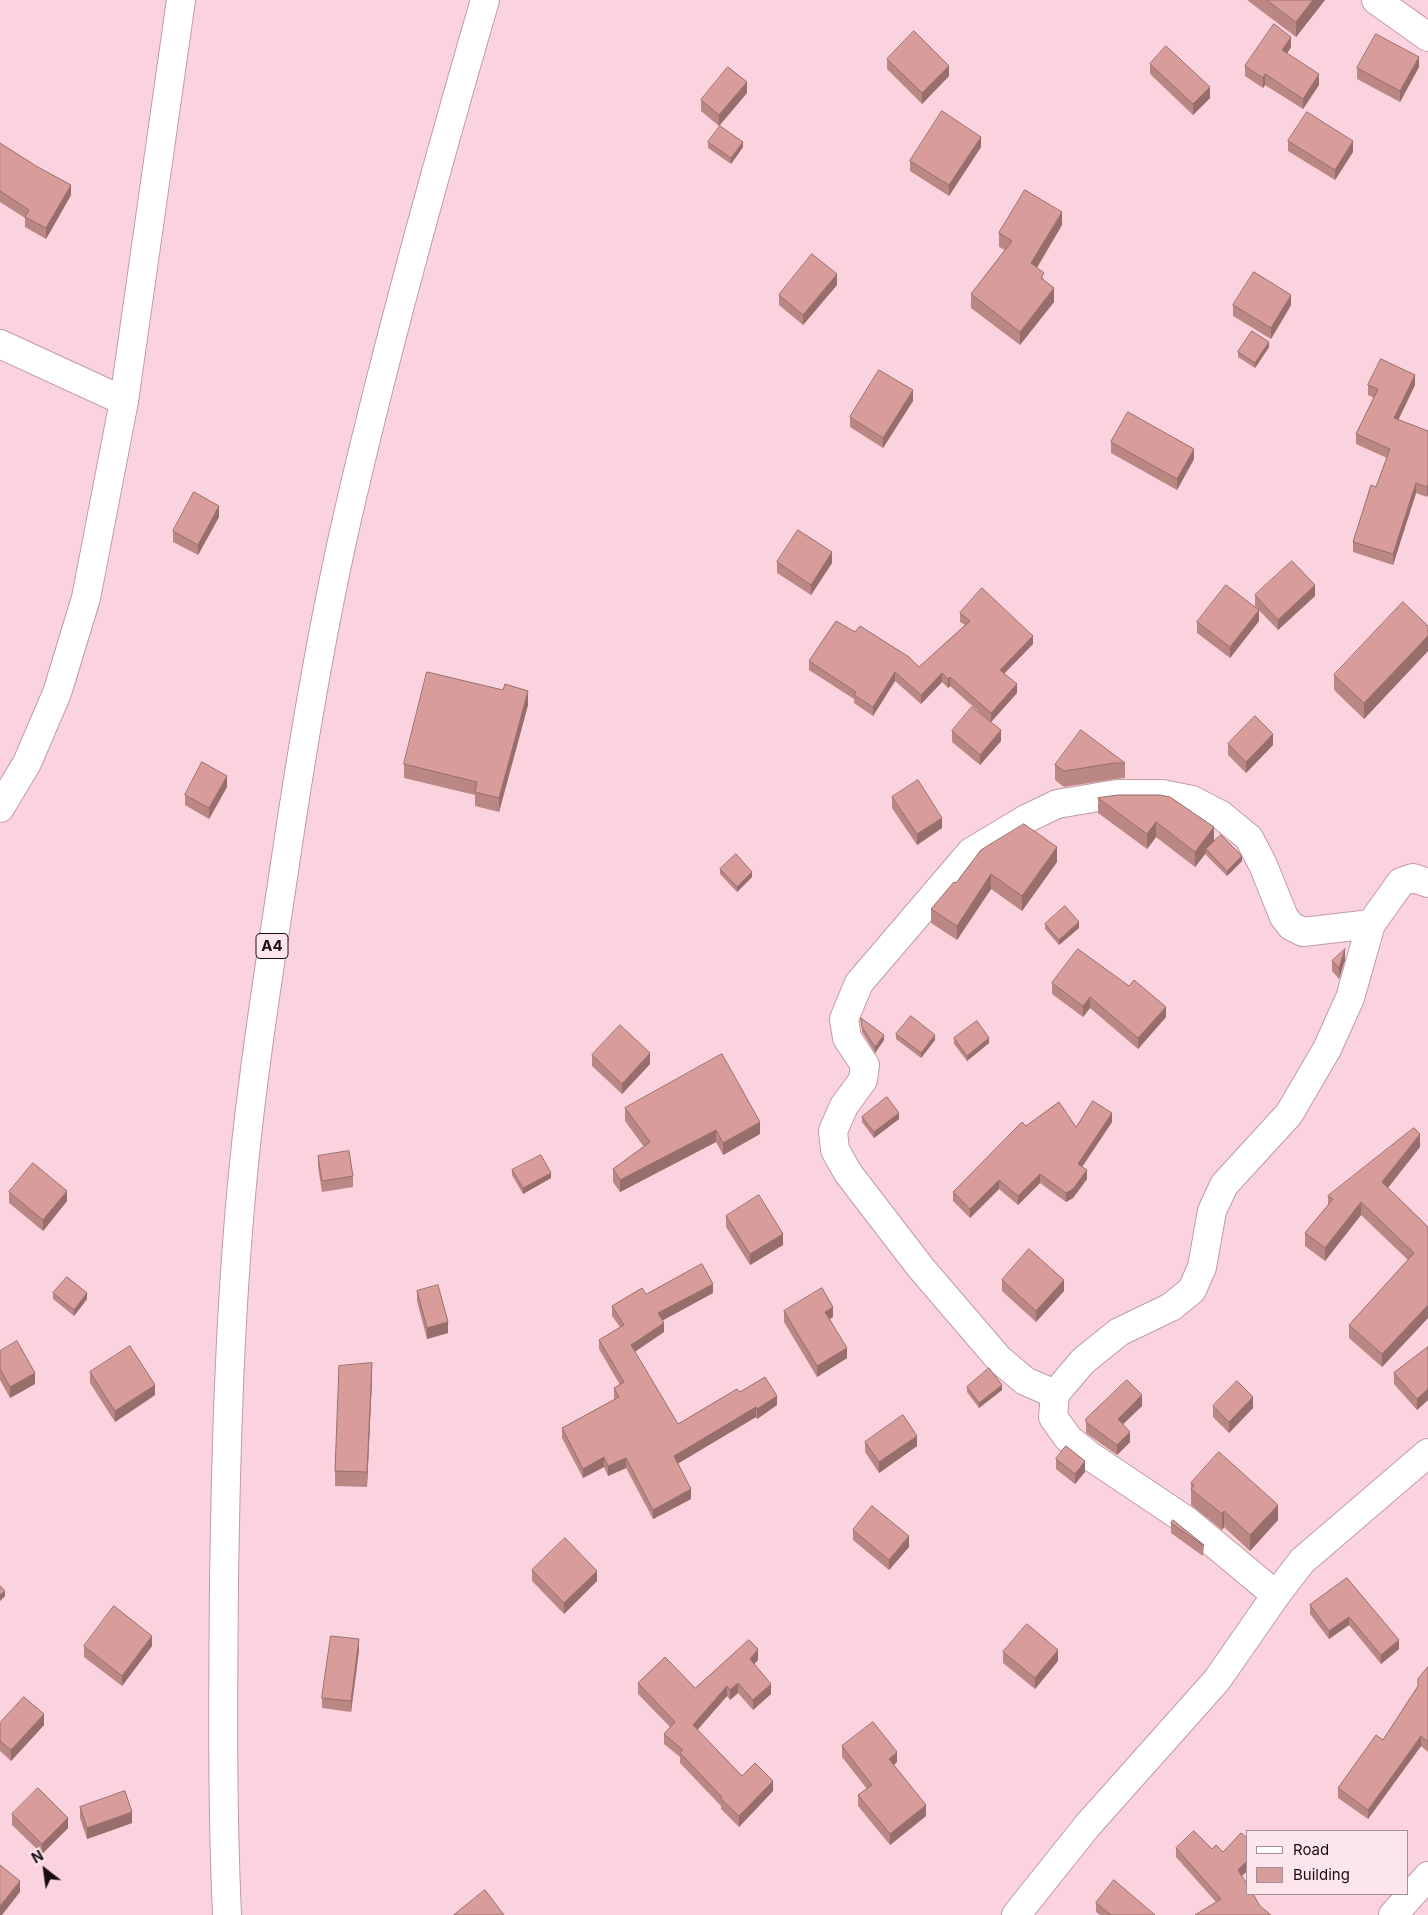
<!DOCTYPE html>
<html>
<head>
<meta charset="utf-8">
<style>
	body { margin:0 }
	#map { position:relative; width:1428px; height:1915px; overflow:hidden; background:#fbd3de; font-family:Inter,sans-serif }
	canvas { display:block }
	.legend { position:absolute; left:1246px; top:1830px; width:162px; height:65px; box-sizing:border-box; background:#fde5ec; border:1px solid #a28e94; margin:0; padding:6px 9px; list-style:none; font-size:15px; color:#190c10 }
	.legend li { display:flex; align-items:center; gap:10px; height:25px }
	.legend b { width:25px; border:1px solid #a28e94 }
	.north { position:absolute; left:20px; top:1845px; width:50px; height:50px; -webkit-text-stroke:4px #fde5ec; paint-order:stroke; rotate:330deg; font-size:14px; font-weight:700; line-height:20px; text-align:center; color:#190c10 }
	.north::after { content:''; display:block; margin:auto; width:18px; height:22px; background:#190c10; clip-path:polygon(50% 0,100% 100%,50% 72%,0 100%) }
</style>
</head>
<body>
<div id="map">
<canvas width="1428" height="1915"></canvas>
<ul class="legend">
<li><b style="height:6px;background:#fff"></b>Road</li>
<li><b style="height:14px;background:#d89d9a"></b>Building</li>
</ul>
<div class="north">N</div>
</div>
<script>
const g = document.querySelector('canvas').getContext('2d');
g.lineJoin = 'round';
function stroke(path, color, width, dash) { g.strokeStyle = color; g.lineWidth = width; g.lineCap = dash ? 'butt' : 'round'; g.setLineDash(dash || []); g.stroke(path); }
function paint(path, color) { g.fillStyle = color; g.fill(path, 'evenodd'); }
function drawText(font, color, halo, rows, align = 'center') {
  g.font = font + ' Inter,sans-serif'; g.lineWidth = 5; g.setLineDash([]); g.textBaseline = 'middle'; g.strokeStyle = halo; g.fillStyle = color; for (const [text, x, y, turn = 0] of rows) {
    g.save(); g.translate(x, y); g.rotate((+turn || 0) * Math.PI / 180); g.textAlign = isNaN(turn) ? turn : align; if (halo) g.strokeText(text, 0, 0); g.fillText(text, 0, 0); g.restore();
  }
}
const minor = new Path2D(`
	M1376 0 1428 37
	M0 344 124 401
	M1055 1394 1025 1381 999 1359 921 1268 848 1173 835 1150 833 1131 844 1106 863 1080 865 1065 847 1038 844 1019 859 983 971 852 1026 819 1057 804 1117 794H1162L1192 800 1221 815 1249 838 1263 865 1284 917 1291 926 1303 932 1371 924
	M1276 1595 1187 1521 1090 1456 1068 1438 1053 1417 1055 1394 1083 1361 1119 1332 1171 1307 1192 1290 1202 1267 1212 1211 1224 1185 1289 1114 1327 1049 1350 998 1371 924 1401 882 1413 878 1428 883
	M1016 1915 1087 1826 1217 1680 1276 1595 1302 1561 1428 1453
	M1393 1915 1428 1876`);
const secondary = new Path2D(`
	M0 808 27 763 57 693 86 598 124 401 181 0`);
const trunk = new Path2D(`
	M227 1915C222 1805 223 1694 224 1583 226 1444 230 1303 244 1164 254 1064 270 964 285 864 302 749 321 633 347 519 387 344 435 172 485 0`);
stroke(minor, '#c19ba6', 30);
stroke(secondary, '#c19ba6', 30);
stroke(trunk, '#c19ba6', 30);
stroke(minor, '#fff', 28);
stroke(secondary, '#fff', 28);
stroke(trunk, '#fff', 28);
paint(new Path2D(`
	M1247 0H1325L1296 37Z
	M1291 47 1287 54 1319 85 1303 109 1265 85 1263 88 1245 76V66Z
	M887 59 949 76 922 104 887 69Z
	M1150 64 1210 98 1193 115 1150 74Z
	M1419 67 1400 102 1357 79V68Z
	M747 93 719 126 701 111V100Z
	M1288 141 1353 152 1335 180 1288 151Z
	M708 142 743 147 731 164 708 148Z
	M0 143 71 195 46 239 25 227V218L0 202Z
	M981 147 949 196 910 171V161Z
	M1062 225 1037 268 1044 280 1054 302 1020 345 971 308V294L1005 250 999 247V233Z
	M837 285 803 325 779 305V295Z
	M1233 305H1291L1271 339 1233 316Z
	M1269 347 1255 368 1238 357V352Z
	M1368 385H1415L1398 420 1428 431 1427 497 1416 493 1393 565 1353 552V542L1376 487 1387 458 1356 444V434L1374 398 1368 395Z
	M913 401 883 448 850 427V417Z
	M1111 442 1194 459 1177 490 1111 453Z
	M219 517 198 555 173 542V531Z
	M777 562 832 563 811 595 777 573Z
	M1255 595 1315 596 1278 630 1255 606Z
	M960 613 1033 644 1004 673 1017 693 991 722 1001 741 980 765 952 742V731L987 719 950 686 948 688 942 682 921 704 895 681 873 716 854 703V699L809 670V661L855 632 919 667 965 625 960 622Z
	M1259 621 1230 658 1197 633V622Z
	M1428 626V651L1364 719 1334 690V675Z
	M528 705 499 812 475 806V795L404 778V764Z
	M1228 744 1273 745 1246 773 1228 755Z
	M1125 763V778L1115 779 1064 787 1055 780V765Z
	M227 787 209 819 185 805V795Z
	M892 797 942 828 917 845 892 808Z
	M1098 798 1214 841 1242 861 1227 876 1206 855V853L1195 867 1156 837 1147 849 1098 813Z
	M981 850 1057 862 1022 911 991 889 957 940 931 923V909L956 883Z
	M720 869 752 877 737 892 720 874Z
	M1045 924 1079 928 1059 945 1045 929Z
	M1345 960 1339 979 1332 971V961Z
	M1052 983 1166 1017 1138 1049 1090 1008 1083 1017 1052 994Z
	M861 1018 884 1040 875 1053 862 1032Z
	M896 1034 935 1040 921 1058 896 1039Z
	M954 1038 989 1043 967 1061 954 1044Z
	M592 1055 650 1064 622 1094 592 1066Z
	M625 1108 760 1134 723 1155 716 1142 620 1192 613 1182V1169L644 1147 625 1121Z
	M862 1117 899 1119 874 1138 862 1122Z
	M1112 1122 1082 1167 1087 1179 1073 1198 1066 1202 1040 1183 1018 1205 999 1189 970 1218 953 1201V1192L1026 1126 1076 1127Z
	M1420 1147 1388 1188 1428 1227V1318L1382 1367 1349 1338V1325L1408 1260 1361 1215 1325 1261 1305 1246V1233L1328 1205V1196Z
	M318 1156 353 1176V1187L322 1192 318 1167Z
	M512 1170 551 1178 523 1194 512 1175Z
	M9 1192 67 1201 43 1231 9 1203Z
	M726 1216 783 1245 750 1265 726 1227Z
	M1002 1280 1064 1291 1036 1322 1002 1291Z
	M417 1291 448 1333 427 1339 417 1301Z
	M53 1293 87 1299 74 1316 53 1299Z
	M713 1293 663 1320 664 1332 635 1352 678 1424 740 1392 777 1405 757 1419 756 1417 678 1463 691 1499 653 1519 626 1468 608 1476 604 1467 583 1478 562 1438V1428L615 1399 614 1398V1388L620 1385 599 1349V1340L620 1327 612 1316V1306Z
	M784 1311 833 1317 830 1319 847 1358 817 1377 784 1322Z
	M1428 1347V1400L1417 1410 1394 1384V1373Z
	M0 1351 35 1384 10 1398 0 1380Z
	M90 1372 155 1395 115 1422 90 1383Z
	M372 1379 367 1487 335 1486V1471Z
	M967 1387 1002 1390 979 1408 967 1392Z
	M1142 1406 1123 1424 1130 1442 1117 1455 1086 1433V1419Z
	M1213 1406 1253 1408 1229 1433 1213 1417Z
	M865 1442 917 1446 879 1473 865 1452Z
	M1056 1459 1085 1472 1075 1484 1056 1469Z
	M1191 1483 1278 1520 1250 1551 1224 1527 1222 1530 1191 1505Z
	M1171 1523 1204 1545 1203 1556 1171 1533Z
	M853 1530 909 1547 889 1570 853 1540Z
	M532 1570 597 1581 564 1614 532 1581Z
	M1347 1578 1399 1649 1381 1664 1349 1625 1329 1639 1310 1614V1605Z
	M84 1646H152L122 1686 84 1657Z
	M359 1650 351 1712 322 1708V1698Z
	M1003 1652 1058 1661 1035 1689 1003 1663Z
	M758 1660 754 1664 771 1694 753 1710 738 1693 730 1700 727 1696 697 1730 742 1776 773 1791 739 1827 721 1809V1806L680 1763V1757L664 1744V1734L670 1727 638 1694V1683L695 1688Z
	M1428 1667V1752L1421 1746 1368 1819 1338 1798V1788L1383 1740 1418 1686Z
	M0 1723 44 1725 11 1761 0 1751Z
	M842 1746 897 1762 894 1765 926 1816 890 1845 858 1806V1795L867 1789 842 1757Z
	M80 1807 132 1823 87 1839 80 1818Z
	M12 1814 68 1828 42 1854 12 1825Z
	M1176 1848 1212 1849 1223 1852 1247 1871 1241 1876 1247 1884 1216 1902 1176 1857Z
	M1096 1903 1155 1915H1100L1096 1912Z`), '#ba8784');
paint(new Path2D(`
	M1313 0H1325L1296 37V22Z
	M1291 37V47L1282 61V50Z
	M1419 57V67L1400 102V91Z
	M949 66V76L922 104V93Z
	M1265 74V85L1263 88V78Z
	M1319 74V85L1303 109V99Z
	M747 82V93L719 126V115Z
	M1210 87V98L1193 115V104Z
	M981 137V147L949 196V185Z
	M1353 141V152L1335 180V170Z
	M743 142V147L731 164V158Z
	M71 185V195L46 239V228Z
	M1062 212V225L1031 277V263Z
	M837 274V285L803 325V315Z
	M1054 288V302L1020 345V332Z
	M1291 295V305L1271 339V328Z
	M1269 342V347L1255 368V363Z
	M1415 375V385L1394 429V418Z
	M913 390V401L883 448V438Z
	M1194 449V459L1177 490V479Z
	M1416 483V493L1393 565V554Z
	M1428 484V495L1427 497V487Z
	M219 506V517L198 555V545Z
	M832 552V563L811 595V585Z
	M1315 585V596L1278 630V620Z
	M1259 610V621L1230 658V647Z
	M1033 636V644L1000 678V670Z
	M1428 636V651L1364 719V703Z
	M895 672V681L873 716V707Z
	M942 673V682L921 704V695Z
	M950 677V686L948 688V679Z
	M1017 684V693L991 722V713Z
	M528 691V705L499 812V798Z
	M1001 730V741L980 765V755Z
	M1273 734V745L1246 773V762Z
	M227 776V787L209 819V808Z
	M942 818V828L917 845V834Z
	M1156 822V837L1147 849V834Z
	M1214 827V842L1206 849V853L1195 867V852Z
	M1057 847V862L1022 911V896Z
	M1242 856V861L1227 876V871Z
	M752 872V877L737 892V887Z
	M991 874V889L957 940V926Z
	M1079 922V928L1059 945V940Z
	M1345 949V960L1339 979V968Z
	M1090 997V1008L1083 1017V1006Z
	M1166 1007V1017L1138 1049V1038Z
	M884 1035V1040L875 1053V1047Z
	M935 1035V1040L921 1058V1053Z
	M989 1038V1043L967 1061V1056Z
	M650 1053V1064L622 1094V1084Z
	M899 1113V1119L874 1138V1132Z
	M1112 1113V1122L1078 1173V1164Z
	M760 1122V1134L723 1155V1143Z
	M716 1130V1142L620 1192V1180Z
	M1420 1134V1147L1382 1195V1182Z
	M1087 1170V1179L1073 1198 1066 1202V1193Z
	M551 1173V1178L523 1194V1188Z
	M1040 1174V1183L1018 1205V1196Z
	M999 1180V1189L970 1218V1209Z
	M67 1191V1201L43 1231V1220Z
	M1361 1202V1215L1325 1261V1248Z
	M783 1234V1245L750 1265V1254Z
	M1064 1280V1291L1036 1322V1311Z
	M713 1284V1293L658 1323V1313Z
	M87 1293V1299L74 1316V1310Z
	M1428 1305V1318L1382 1367V1354Z
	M833 1307V1317L825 1322V1312Z
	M448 1322V1333L427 1339V1328Z
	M664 1323V1332L631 1354V1345Z
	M847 1348V1358L817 1377V1366Z
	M372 1363V1379L367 1487V1472Z
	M35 1373V1384L10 1398V1387Z
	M155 1385V1395L115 1422V1411Z
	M1002 1385V1390L979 1408V1403Z
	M1428 1389V1400L1417 1410V1399Z
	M1142 1395V1406L1118 1429V1419Z
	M777 1396V1405L757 1419V1409Z
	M1253 1397V1408L1229 1433V1422Z
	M756 1407V1417L674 1466V1456Z
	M1130 1432V1442L1117 1455V1445Z
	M917 1436V1446L879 1473V1462Z
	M604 1457V1467L583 1478V1469Z
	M626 1458V1468L608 1476V1466Z
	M1085 1461V1472L1075 1484V1474Z
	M691 1489V1499L653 1519V1510Z
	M1278 1505V1520L1250 1551V1535Z
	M1224 1511V1527L1222 1530V1514Z
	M909 1536V1547L889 1570V1560Z
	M597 1571V1581L564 1614V1603Z
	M5 1591V1596L0 1601V1595Z
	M1349 1617V1625L1329 1639V1631Z
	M152 1636V1646L122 1686V1676Z
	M359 1639V1650L351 1712V1701Z
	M1399 1640V1649L1381 1664V1655Z
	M758 1649V1660L750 1669V1659Z
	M1058 1650V1661L1035 1689V1678Z
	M738 1683V1693L730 1700V1690Z
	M771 1684V1694L753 1710V1700Z
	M727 1686V1696L693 1735V1725Z
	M44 1714V1725L11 1761V1750Z
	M1421 1736V1746L1368 1819V1810Z
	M897 1752V1762L889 1769V1759Z
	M773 1781V1791L739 1827V1816Z
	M926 1805V1816L890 1845V1834Z
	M132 1812V1823L87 1839V1828Z
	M68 1818V1828L42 1854V1844Z
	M1247 1861V1871L1238 1880V1870Z
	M20 1881V1892L2 1915H0V1906Z`), '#976e6c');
const building = new Path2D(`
	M1267 0H1313L1296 22Z
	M1274 24 1291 37 1282 50 1319 74 1303 99 1265 74 1263 78 1245 66Z
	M914 31 949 66 922 93 887 59Z
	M1376 34 1419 57 1400 91 1357 68Z
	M1166 46 1210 87 1193 104 1150 64Z
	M728 67 747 82 719 115 701 100Z
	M942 111 981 137 949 185 910 161Z
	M1307 112 1353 141 1335 170 1288 141Z
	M720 126 743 142 731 158 708 142Z
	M0 143 36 166 71 185 46 228 25 217 29 210 0 191Z
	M1025 190 1062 212 1031 263 1044 273 1041 278 1054 288 1020 332 971 294 1012 241 999 233Z
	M812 254 837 274 803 315 779 295Z
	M1254 272 1291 295 1271 328 1233 305Z
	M1252 331 1269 342 1255 363 1238 352Z
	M1381 359 1415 375 1394 418 1428 431V484L1427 487 1416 483 1393 554 1353 542 1371 485 1376 487 1390 449 1356 434 1378 389 1368 385Z
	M879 370 913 390 883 438 850 417Z
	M1128 412 1194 449 1177 479 1111 442Z
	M194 492 219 506 198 545 173 531Z
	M798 530 832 552 811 585 777 562Z
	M1292 561 1315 585 1278 620 1255 595Z
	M1226 585 1259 610 1230 647 1197 622Z
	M982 588 1033 636 1000 670 1017 684 991 713 950 677 948 679 942 673 921 695 895 672 873 707 854 695 856 692 809 661 836 621 855 632 860 626 909 657 919 667 970 621 960 613Z
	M1403 602 1428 626V636L1364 703 1334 675Z
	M427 672 503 690 505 684 528 691 499 798 475 792 477 782 404 764Z
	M972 707 1001 730 980 755 952 731Z
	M1255 716 1273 734 1246 762 1228 744Z
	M1081 730 1125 763H1115L1064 771 1055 765Z
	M202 762 227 776 209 808 185 795Z
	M918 780 942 818 917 834 892 797Z
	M1118 795H1160L1170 797 1214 827 1195 852 1156 822 1147 834 1098 798Z
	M1024 824 1057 847 1022 896 991 874 957 926 931 909 954 882 956 883 981 850Z
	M1221 835 1242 856 1227 871 1206 849Z
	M736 854 752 872 737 887 720 869Z
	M1065 906 1079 922 1059 940 1045 924Z
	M1078 949 1129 986 1134 980 1166 1007 1138 1038 1090 997 1083 1006 1052 983Z
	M1345 949 1339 968 1332 961Z
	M911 1016 935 1035 921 1053 896 1034Z
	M861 1018 884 1035 875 1047 862 1027Z
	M977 1021 989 1038 967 1056 954 1038Z
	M620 1025 650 1053 622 1084 592 1055Z
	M722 1054 760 1122 723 1143 716 1130 620 1180 613 1169 650 1142 625 1108Z
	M887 1097 899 1113 874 1132 862 1117Z
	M1093 1101 1112 1113 1078 1164 1087 1170 1073 1189 1066 1193 1040 1174 1018 1196 999 1180 970 1209 953 1192 1022 1122 1026 1126 1059 1102 1076 1127Z
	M1414 1128 1420 1134 1382 1182 1428 1227V1305L1382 1354 1349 1325 1414 1253 1361 1202 1325 1248 1305 1233 1333 1199 1328 1196Z
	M349 1151 353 1176 322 1181 318 1156Z
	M541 1155 551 1173 523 1188 512 1170Z
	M33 1163 67 1191 43 1220 9 1192Z
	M759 1195 783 1234 750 1254 726 1216Z
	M1029 1249 1064 1280 1036 1311 1002 1280Z
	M702 1264 713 1284 658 1313 664 1323 631 1345 678 1424 737 1389 740 1392 765 1377 777 1396 757 1409 756 1407 674 1456 691 1489 653 1510 626 1458 608 1466 604 1457 583 1469 562 1428 619 1397 614 1388 624 1382 599 1340 624 1325 612 1306 642 1288 646 1294Z
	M67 1277 87 1293 74 1310 53 1293Z
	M438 1285 448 1322 427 1328 417 1291Z
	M822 1288 833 1307 825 1312 847 1348 817 1366 784 1311Z
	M17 1341 35 1373 10 1387 0 1369V1351Z
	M130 1346 155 1385 115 1411 90 1372Z
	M1428 1347V1389L1417 1399 1394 1373Z
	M372 1363 367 1472 335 1471 339 1366Z
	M989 1368 1002 1385 979 1403 967 1387Z
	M1127 1380 1142 1395 1118 1419 1130 1432 1117 1445 1086 1422V1419Z
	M1237 1381 1253 1397 1229 1422 1213 1406Z
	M903 1415 917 1436 879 1462 865 1442Z
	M1066 1446 1085 1461 1075 1474 1056 1459Z
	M1219 1452 1278 1505 1250 1535 1224 1511 1222 1514 1191 1489 1194 1485 1191 1483Z
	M872 1506 909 1536 889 1560 853 1530Z
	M1173 1520 1204 1545H1203L1171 1523Z
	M565 1538 597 1571 564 1603 532 1570Z
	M1347 1578 1399 1640 1381 1655 1349 1617 1329 1631 1310 1605Z
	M0 1586 5 1591 0 1595Z
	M114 1606 152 1636 122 1676 84 1646Z
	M1027 1624 1058 1650 1035 1678 1003 1652Z
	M331 1636 359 1639 351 1701 322 1698Z
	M749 1640 758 1649 750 1659 771 1684 753 1700 738 1683 730 1690 727 1686 693 1725 742 1776 755 1763 773 1781 739 1816 721 1799 722 1797 680 1753 683 1750 664 1734 675 1722 638 1683 665 1657 695 1688Z
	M1428 1667V1742L1421 1736 1368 1810 1338 1788 1376 1735 1383 1740 1418 1686V1679Z
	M24 1697 44 1714 11 1750 0 1741V1723Z
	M873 1722 897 1752 889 1759 926 1805 890 1834 858 1795 872 1785 842 1746Z
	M38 1788 68 1818 42 1844 12 1814Z
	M125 1791 132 1812 87 1828 80 1807Z
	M1194 1831 1212 1849 1216 1845 1223 1852 1241 1833 1247 1838V1861L1238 1870 1247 1884V1894H1253L1260 1906 1271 1915H1195L1221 1899 1176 1848Z
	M0 1865 20 1881 0 1906Z
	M1114 1880 1155 1915H1111L1096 1903Z
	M485 1890 504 1915H454Z`);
paint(building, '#d89d9a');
stroke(building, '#976e6c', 1);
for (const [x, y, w] of [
	[272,946,32]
]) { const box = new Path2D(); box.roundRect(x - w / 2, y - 12.5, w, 25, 4); g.fillStyle = '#fde5ec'; g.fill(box); stroke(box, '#190c10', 1); }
drawText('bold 15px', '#190c10', null, [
	["A4",272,946]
]);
</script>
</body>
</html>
